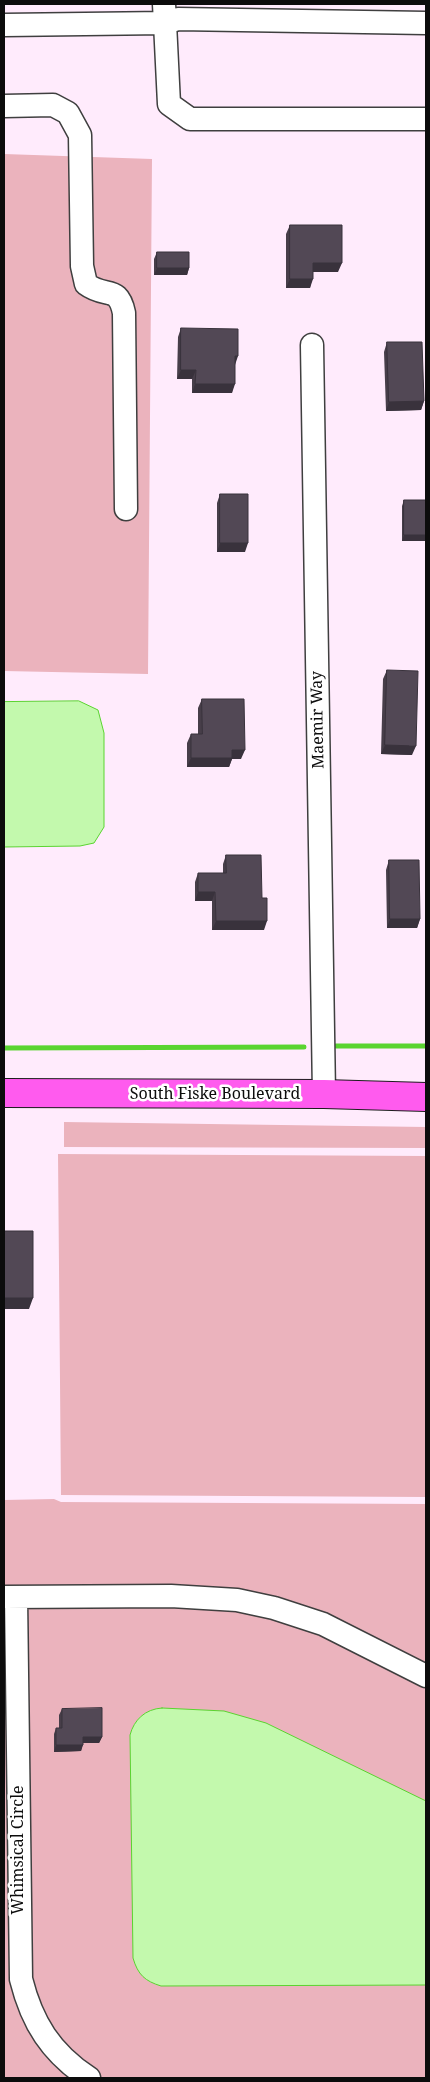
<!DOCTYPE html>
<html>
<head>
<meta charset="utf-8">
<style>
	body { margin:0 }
	#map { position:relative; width:430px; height:2082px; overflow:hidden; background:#ffebfc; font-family:"Noto Serif",serif }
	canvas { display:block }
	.frame { position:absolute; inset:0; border:5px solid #0c0c0c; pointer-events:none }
</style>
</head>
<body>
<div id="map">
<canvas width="430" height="2082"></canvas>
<div class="frame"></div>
</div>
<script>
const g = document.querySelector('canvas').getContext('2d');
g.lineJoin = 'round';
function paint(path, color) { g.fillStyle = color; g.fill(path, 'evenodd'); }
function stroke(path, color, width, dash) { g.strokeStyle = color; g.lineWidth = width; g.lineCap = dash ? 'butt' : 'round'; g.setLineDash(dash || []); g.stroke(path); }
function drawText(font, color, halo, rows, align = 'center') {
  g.font = font + ' "Noto Serif",serif'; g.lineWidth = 5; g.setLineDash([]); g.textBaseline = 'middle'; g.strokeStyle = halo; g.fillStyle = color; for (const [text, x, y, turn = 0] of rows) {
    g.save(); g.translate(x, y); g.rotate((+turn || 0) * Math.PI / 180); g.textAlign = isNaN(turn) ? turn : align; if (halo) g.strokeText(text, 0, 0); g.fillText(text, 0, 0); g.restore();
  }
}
paint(new Path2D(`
	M4 154 152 159 148 674 4 671Z
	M64 1122 426 1127V1148L64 1147Z
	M58 1154 426 1156V1497L61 1495Z
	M54 1499 61 1502 426 1504V2078H4V1500Z`), '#ebb3bd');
const water = new Path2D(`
	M79 701 98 710 104 733V827L94 843 80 846 4 847V702Z
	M162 1708 224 1711 266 1723 426 1801V1985L161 1986C145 1981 138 1975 133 1958L130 1735C134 1720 145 1709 162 1708Z`);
paint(water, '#c3f9ad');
stroke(water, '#5ad430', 1);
stroke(new Path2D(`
	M336 1046H426
	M4 1048 304 1047`), '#5ad430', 5);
const minor = new Path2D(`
	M426 23 178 19 165 23 169 104 190 119H426
	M4 25 165 23 164 4
	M4 106 53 105 68 113 80 135 82 266 86 284C106 299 118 284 124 313L126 509
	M312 345 324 1094
	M4 1597 171 1596 237 1600 274 1608 323 1624 426 1676
	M16 1597 21 1979C32 2023 51 2053 89 2078`);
const major = new Path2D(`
	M4 1093 324 1094 426 1097`);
stroke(minor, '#3f3f3f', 25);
stroke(major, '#1d1d1d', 30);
stroke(minor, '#fff', 22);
stroke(major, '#ff5bee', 28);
paint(new Path2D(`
	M290 225 338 272H313L310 288H286V234Z
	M157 252 189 268 187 275H154V259Z
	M181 328 235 365 232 393H192V379H177L178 337Z
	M387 342 424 401 421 410 386 411 384 352Z
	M220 494 245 552H217V503Z
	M404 500 426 541H402V506Z
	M387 670 412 755 381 754 383 679Z
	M202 699 241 759H232L229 767H187V743L191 734H198V708Z
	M226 855 262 898 264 930H212V901H195V882L198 873H223V864Z
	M389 860 420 919 417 928H387L386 870Z
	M62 1709 102 1737 99 1743H83L81 1751 54 1752V1734L56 1728H59V1715Z`), '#473e49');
paint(new Path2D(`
	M313 263H342L338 272H310Z
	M157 268H189L187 275H154Z
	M290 279H313L310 288H286Z
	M235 356H238L235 365Z
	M181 370H196L192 379H177Z
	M195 384H235L232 393H192Z
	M424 401 421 410 386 411 389 402Z
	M404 535H426V541H402Z
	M220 543H248L245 552H217Z
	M385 745 416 746 412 755 381 754Z
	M232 750H245L241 759H232L229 767H187L191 758Z
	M198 892H215L212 901H195Z
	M390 919H420L417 928H387Z
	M216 921H267L264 930H212Z
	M4 1298H33L29 1309H4Z
	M83 1737H102L99 1743H81Z
	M56 1745H83L81 1751 54 1752Z`), '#39323c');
const building = new Path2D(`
	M290 225H342V263H313V279H290Z
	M157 252H189V268H157Z
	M181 328 238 329V356H235V384H195L196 370H181Z
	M387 342H422L424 401 389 402Z
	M220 494H248V543H220Z
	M404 500H426V535H404Z
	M387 670 418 671 416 746 385 745Z
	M202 699H244L245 750H232V758H191V734H202Z
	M226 855H261L262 898H267V921H216L215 892H198V873H226Z
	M389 860H419L420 919H390Z
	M4 1231H33V1298H4Z
	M102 1708V1737H83V1745H56V1728H62V1709Z`);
paint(building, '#524855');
stroke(building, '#39323c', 1);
drawText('16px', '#0c0c0c', '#fff', [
	["Maemir Way",318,720,-91],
	["South Fiske Boulevard",215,1094],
	["Whimsical Circle",18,1850,-90]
]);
</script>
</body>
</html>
